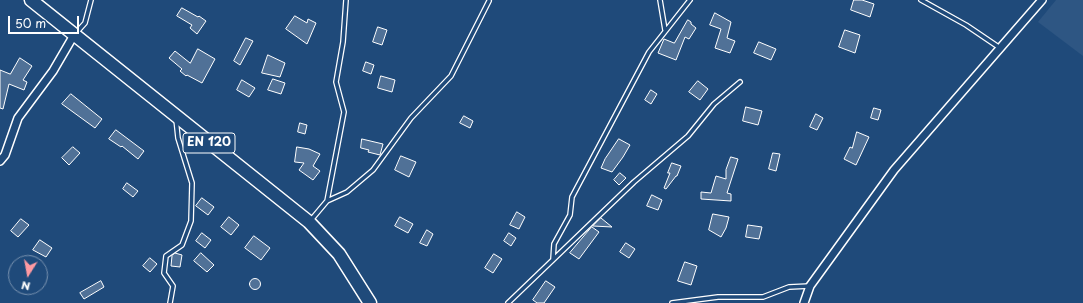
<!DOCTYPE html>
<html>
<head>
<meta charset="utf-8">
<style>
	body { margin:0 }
	#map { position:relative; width:1083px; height:303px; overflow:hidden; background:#1f4a7a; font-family:"Playpen Sans",sans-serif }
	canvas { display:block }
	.north { position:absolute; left:8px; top:255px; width:40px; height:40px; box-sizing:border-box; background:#1f4a7a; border:1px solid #7992af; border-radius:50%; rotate:191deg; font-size:11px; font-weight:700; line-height:16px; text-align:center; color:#fff }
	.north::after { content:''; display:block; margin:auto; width:14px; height:18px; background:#ff9aa2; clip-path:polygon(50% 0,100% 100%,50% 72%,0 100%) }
	.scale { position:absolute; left:8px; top:16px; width:71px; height:18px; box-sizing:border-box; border:2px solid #fff; border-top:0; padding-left:5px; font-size:12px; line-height:14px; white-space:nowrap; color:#fff; -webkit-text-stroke:3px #1f4a7a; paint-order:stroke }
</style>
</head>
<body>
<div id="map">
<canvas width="1083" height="303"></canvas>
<div class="north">N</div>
<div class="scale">50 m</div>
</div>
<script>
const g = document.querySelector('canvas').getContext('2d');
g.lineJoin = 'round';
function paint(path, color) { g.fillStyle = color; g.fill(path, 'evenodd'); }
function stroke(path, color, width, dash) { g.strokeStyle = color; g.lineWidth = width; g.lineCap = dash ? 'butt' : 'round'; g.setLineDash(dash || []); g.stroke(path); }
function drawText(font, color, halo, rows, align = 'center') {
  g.font = font + ' "Playpen Sans",sans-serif'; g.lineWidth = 3.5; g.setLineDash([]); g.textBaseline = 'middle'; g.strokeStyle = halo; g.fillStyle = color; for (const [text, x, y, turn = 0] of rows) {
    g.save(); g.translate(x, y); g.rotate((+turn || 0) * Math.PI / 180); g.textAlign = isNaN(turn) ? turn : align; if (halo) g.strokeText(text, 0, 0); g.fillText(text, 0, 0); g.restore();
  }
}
paint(new Path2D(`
	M1056 0H1083V56L1038 22Z`), '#2e5683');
const building = new Path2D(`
	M854 0H862L874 4 870 17 851 10Z
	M182 8 198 17 199 16 206 21 197 34 190 28 192 25 177 16Z
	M715 13 731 22 727 38 735 41 730 53 715 48 721 29 710 25Z
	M295 16 307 23 308 19 316 23 307 44 286 29Z
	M688 20 691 22V24L696 28 689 39 685 37 676 60 658 53 664 39 674 43Z
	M378 27 387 30 382 45 373 42Z
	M845 30 860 35 855 53 839 47Z
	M246 38 253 41 240 65 234 61Z
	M759 42 776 49 771 60 754 53Z
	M198 49 215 59 202 83 187 75 186 76 180 71 182 69 169 58 175 51 190 63Z
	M268 55 285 63 280 77 262 73Z
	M20 58 32 66 23 80 27 82 24 90 9 84 3 109 0 108V70L10 74Z
	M366 62 374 65 371 74 363 71Z
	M381 76 395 80 392 92 378 88Z
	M273 79 285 83 281 94 268 90Z
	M242 80 255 88 249 97 237 90Z
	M698 81 708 89 700 100 689 92Z
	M651 90 657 94 651 104 645 100Z
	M71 94 102 119 95 128 62 104Z
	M746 107 762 111 758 125 743 121Z
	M874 108 881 110 878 120 871 118Z
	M816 114 823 118 817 130 810 127Z
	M464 116 473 121 470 128 460 123Z
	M300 123 307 125 305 134 298 132Z
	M116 130 144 151 138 159 122 146 121 147 109 139Z
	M857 132 869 137 856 165 844 159 850 147 852 148Z
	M362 139 383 144 380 155 368 152 369 150 361 148Z
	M619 139 630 145 623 157 612 172 601 168 605 159Z
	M73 147 80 153 69 165 62 158Z
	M297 147 309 149 320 154 313 166 320 171 313 180 299 170 304 163 295 162Z
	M773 153 780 154 776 171 769 169Z
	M401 156 416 162 409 177 395 170Z
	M731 157 738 159 727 193 731 194V201L701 199V192L711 193 716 176 726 179V170Z
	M672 163 681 166 677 176H676L666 189 664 188 670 173H668Z
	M620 173 626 178 619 185 614 180Z
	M127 183 138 191 133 197 123 189Z
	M652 195 662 200 658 210 647 206Z
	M202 198 214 207 208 215 196 206Z
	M517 212 525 217 519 229 510 225Z
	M713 214 729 217 726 228 721 237 709 230Z
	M229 217 239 225 231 235 221 227Z
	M400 217 413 224 408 233 395 226Z
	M601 218 612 227 593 226Z
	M21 219 29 225 18 237 11 231Z
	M748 225 762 227 759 239 746 237Z
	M592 227 599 232 579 259 570 253Z
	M427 230 433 234 427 246 420 243Z
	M202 233 211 240 205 248 196 241Z
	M509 233 516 238 511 246 504 241Z
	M254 236 270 248 261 260 245 248Z
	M40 240 52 248 46 257 33 250Z
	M626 243 635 249 629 258 620 252Z
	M175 253 182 255 180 267 171 266 172 256Z
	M201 253 214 265 207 272 194 261Z
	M494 254 502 259 493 273 485 268Z
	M150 258 157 264 150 272 143 266Z
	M685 262 697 266 691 285 678 281Z
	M249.5 284a5.5 5.5 0 1 1 11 0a5.5 5.5 0 1 1-11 0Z
	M101 281 104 287 84 299 80 293Z
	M546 281 555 287 544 303H537L533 300Z`);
paint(building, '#507197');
stroke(building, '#fff', 1);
const lane = new Path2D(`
	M660 0 665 30
	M921 0 966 25 1000 48
	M76 33 85 23 91 0
	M327 201 347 192 373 170 411 118 451 76 489 1
	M311 220 327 201 344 112 336 82 343 42 346 0
	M553 259 554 244 570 215 572 197 649 52 690 0
	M170 303 173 286 164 273 166 256 182 245 191 221 192 183 178 138 176 119
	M508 303 634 182 688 136 714 104 740 82
	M672 303 718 297H763L789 287 810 286`);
const street = new Path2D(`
	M0 161 5 155 18 118 53 71 74 35
	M804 303 810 286 894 170 1042 0`);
const primary = new Path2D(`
	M31 0 309 222 339 254 370 303`);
stroke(lane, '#fff', 6);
stroke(street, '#fff', 10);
stroke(primary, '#fff', 15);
stroke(lane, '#1f4a7a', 3.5);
stroke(street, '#1f4a7a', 7);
stroke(primary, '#1f4a7a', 12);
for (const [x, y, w] of [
	[209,143,52]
]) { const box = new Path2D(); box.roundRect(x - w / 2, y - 10, w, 20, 3); g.fillStyle = '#1f4a7a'; g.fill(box); stroke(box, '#fff', 1); }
drawText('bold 12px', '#fff', null, [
	["EN 120",209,143]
]);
</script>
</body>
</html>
